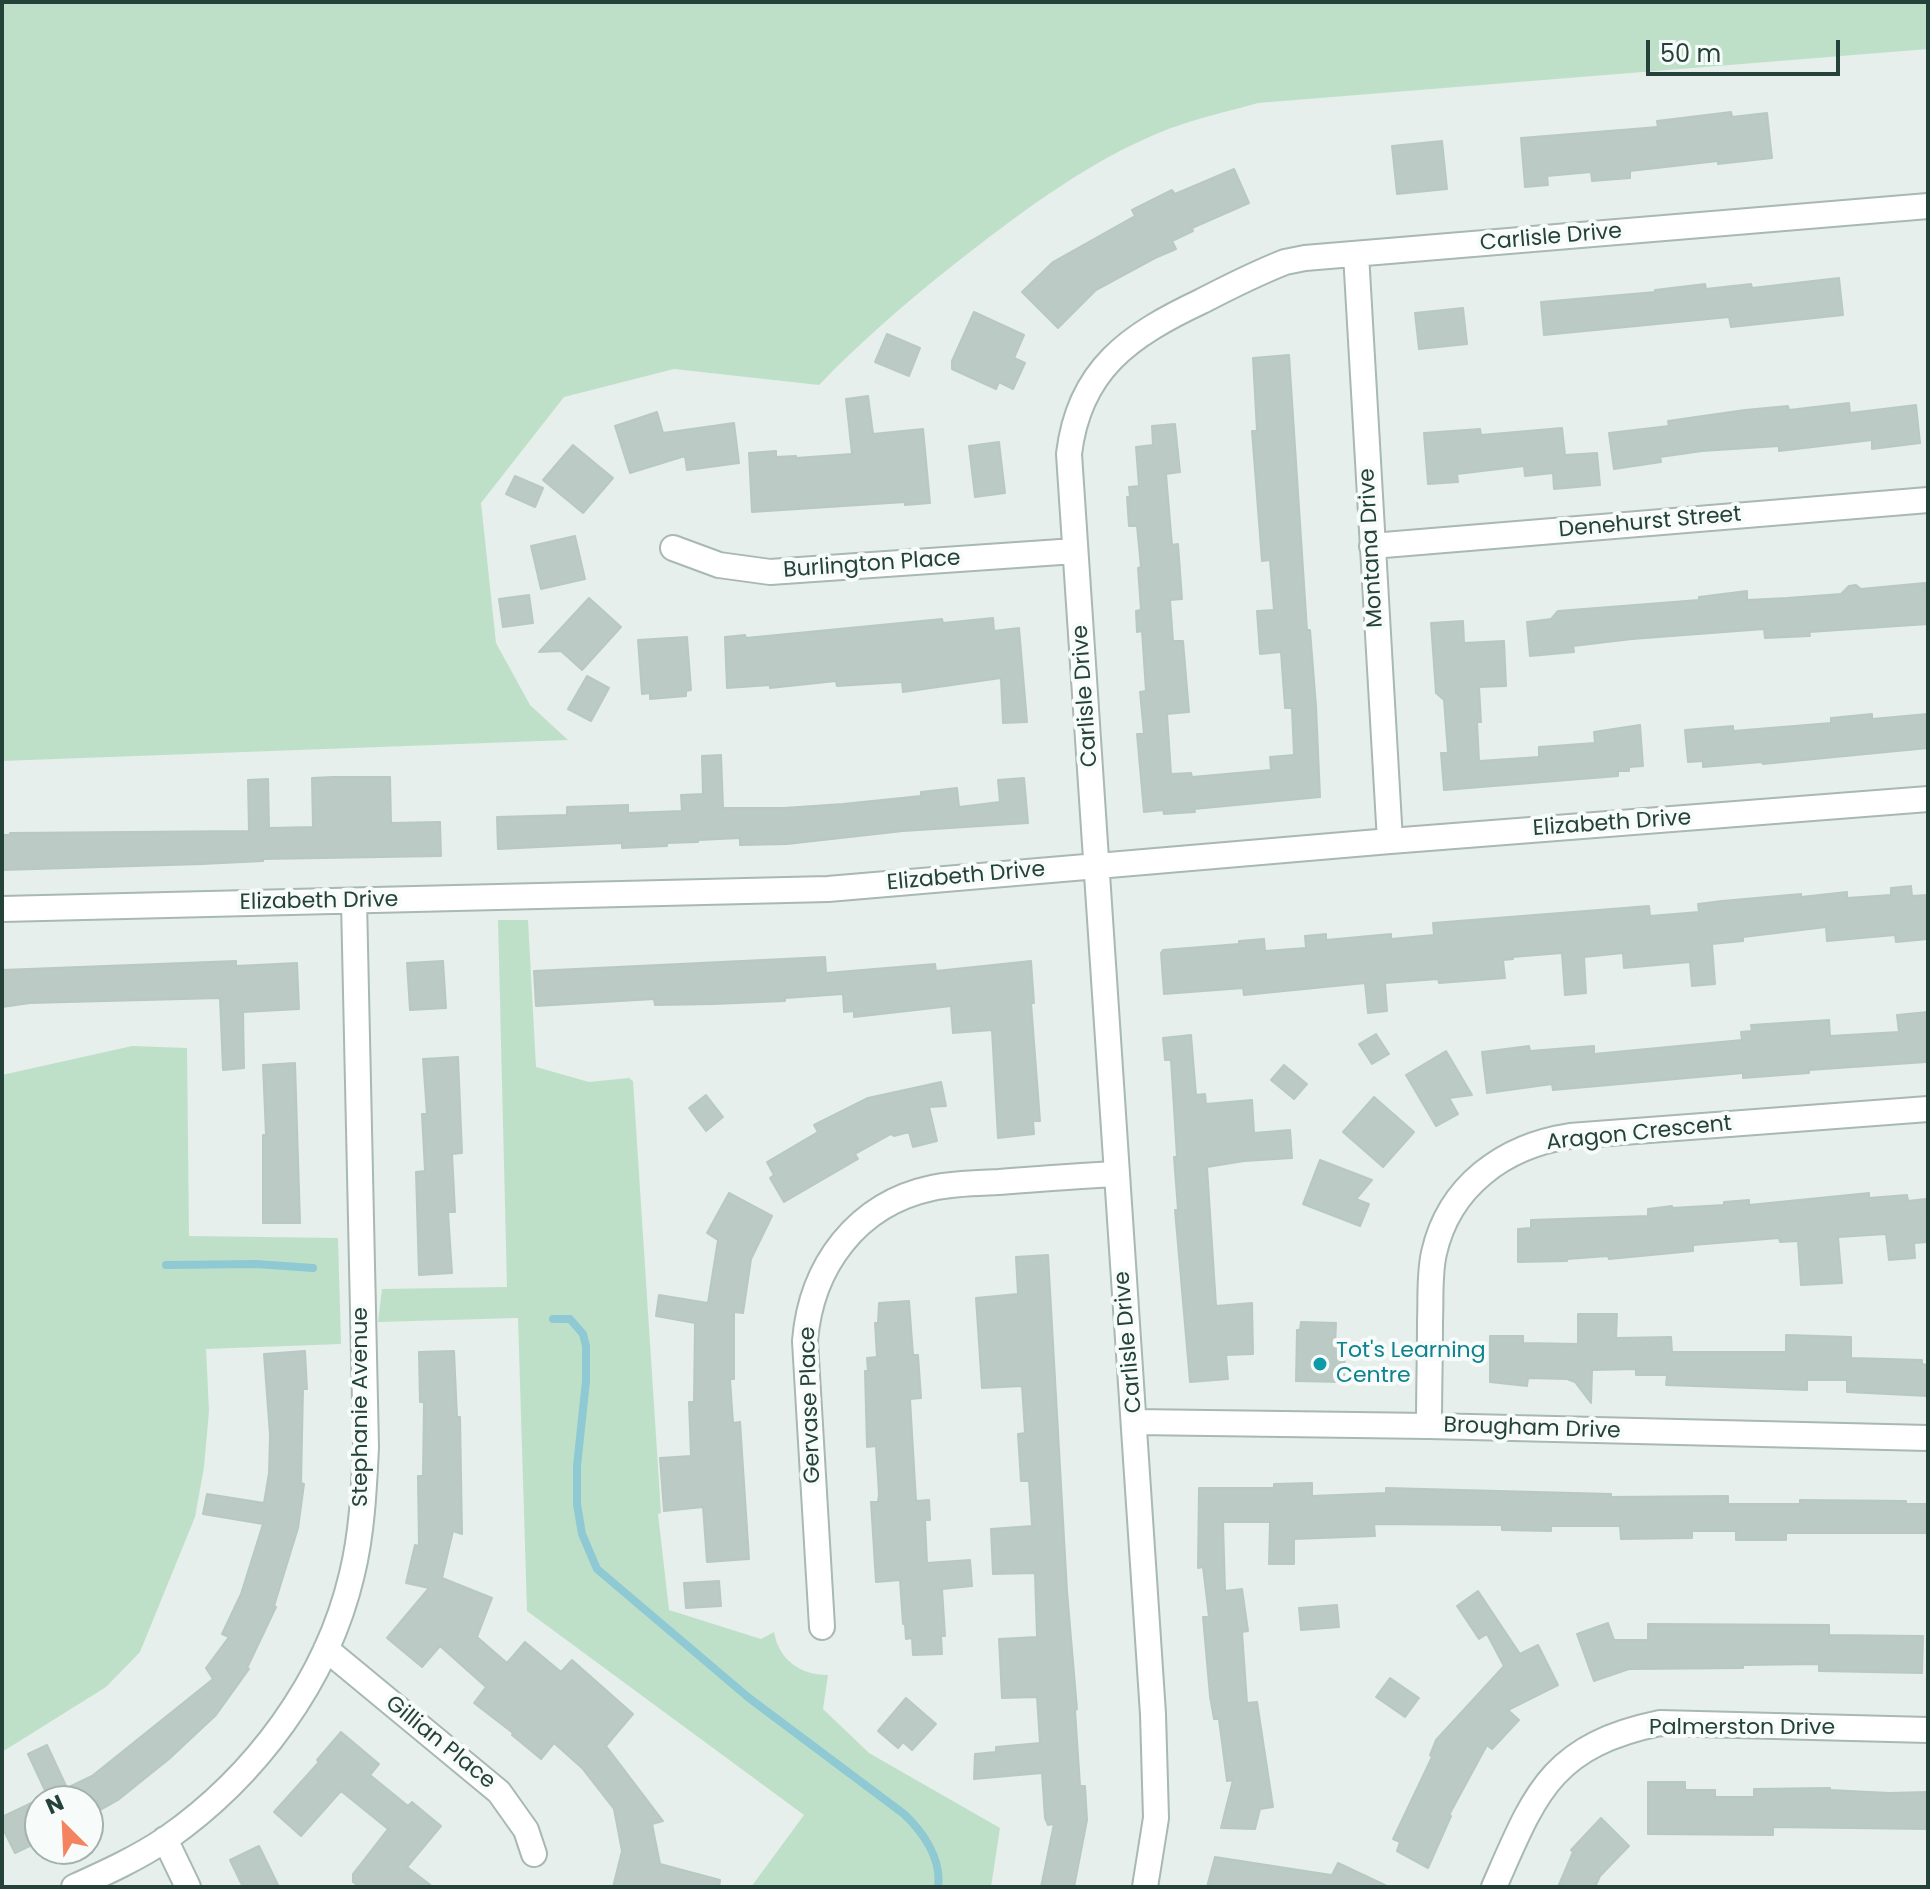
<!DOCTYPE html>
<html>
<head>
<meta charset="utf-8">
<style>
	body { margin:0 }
	#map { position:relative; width:1930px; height:1889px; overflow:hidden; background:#e6efeb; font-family:Poppins,sans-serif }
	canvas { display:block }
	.frame { position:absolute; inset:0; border:4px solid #24423a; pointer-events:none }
	.north { position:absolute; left:24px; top:1785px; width:80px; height:80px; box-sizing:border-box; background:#f7fbf9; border:2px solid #a3b1ad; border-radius:50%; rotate:336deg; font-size:22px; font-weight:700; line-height:32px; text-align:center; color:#24423a }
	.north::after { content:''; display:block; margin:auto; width:28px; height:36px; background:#f4845f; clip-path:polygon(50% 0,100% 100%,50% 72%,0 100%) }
	.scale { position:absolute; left:1646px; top:40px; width:194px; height:36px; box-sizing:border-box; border:4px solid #24423a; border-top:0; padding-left:10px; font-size:24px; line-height:28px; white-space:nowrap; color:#24423a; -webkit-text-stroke:6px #f7fbf9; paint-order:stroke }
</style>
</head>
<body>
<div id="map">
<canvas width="1930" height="1889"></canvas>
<div class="frame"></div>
<div class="north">N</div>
<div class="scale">50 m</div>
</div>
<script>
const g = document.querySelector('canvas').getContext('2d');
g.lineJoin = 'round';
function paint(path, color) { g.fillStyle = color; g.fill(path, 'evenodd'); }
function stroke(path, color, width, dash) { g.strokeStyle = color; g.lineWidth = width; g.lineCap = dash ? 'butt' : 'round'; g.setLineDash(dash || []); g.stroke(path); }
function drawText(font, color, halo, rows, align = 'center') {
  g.font = font + ' Poppins,sans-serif'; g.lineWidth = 8; g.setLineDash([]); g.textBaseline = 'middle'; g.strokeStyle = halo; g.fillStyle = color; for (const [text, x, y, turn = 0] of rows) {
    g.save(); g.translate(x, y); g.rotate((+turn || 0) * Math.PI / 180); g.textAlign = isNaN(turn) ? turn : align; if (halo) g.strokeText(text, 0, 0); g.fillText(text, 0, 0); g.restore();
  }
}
paint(new Path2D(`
	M2 2H1928V49L1258 103C1229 111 1199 118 1171 128 1100 155 1038 200 979 245 923 288 868 334 819 385L674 369 564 397 481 503 496 643 530 705 568 740 2 761Z
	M498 920H528L536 1067 589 1082 629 1078 633 1081 661 1513 658 1514 669 1610 761 1639 774 1632C779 1660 800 1675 828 1675L823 1709 869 1753 1000 1828 991 1887H751L804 1815 527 1611 518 1318 378 1322 382 1289 507 1287Z
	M132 1046 187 1048 189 1236 338 1238 341 1344 206 1349 209 1411 204 1467 195 1517 140 1652 106 1687 2 1752V1075Z`), '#bfe0c8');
stroke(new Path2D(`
	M166 1265 256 1264 313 1268
	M553 1319H570L583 1334 586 1346V1381L577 1466V1504L582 1534 597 1569 749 1698 904 1814C923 1832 942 1859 938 1887`), '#8ec9d4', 8);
const building = new Path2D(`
	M1731 112 1732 117 1767 113 1772 158 1718 164V161L1630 171V178L1592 181 1591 172 1547 176 1548 185 1525 187 1521 138 1658 127 1657 121Z
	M1442 141 1447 189 1397 194 1392 146Z
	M1234 169 1249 203 1192 228 1193 231 1172 241 1176 249 1155 258 1096 290 1058 328 1022 292 1053 262 1135 216 1132 210 1172 190 1175 194Z
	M1839 278 1843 315 1731 327 1729 317 1544 335 1541 302 1655 292V290L1705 284 1706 289 1751 284 1752 288Z
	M1463 308 1467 344 1419 349 1415 313Z
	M974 312 1024 335 1014 358 1025 363 1013 389 999 382 996 389 952 369V361Z
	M887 334 920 348 909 376 875 362Z
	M1289 355 1307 630H1310L1316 706 1320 797 1194 809 1195 812 1164 814 1163 810 1144 812 1137 734H1144L1140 692 1146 691 1142 631 1137 632 1136 611 1141 610 1138 568 1141 567 1137 526H1129L1127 497H1130L1129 487 1139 486 1136 447 1153 445 1152 426 1175 424 1180 472 1166 474 1172 545 1178 544 1182 599 1170 600 1173 641H1183L1189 712 1167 714 1171 774 1191 773 1192 777 1271 770 1270 757 1294 755 1292 708H1285L1281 652 1260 654 1257 611 1274 610 1270 560 1262 561 1252 431H1257L1253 358Z
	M868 396 873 434 923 429 930 503 905 505V502L752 512 749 453 776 451V457L796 456V458L852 454 846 399Z
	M1849 403 1850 413 1916 405 1920 443 1872 449V440L1779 451V446L1702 451 1660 457 1661 462 1614 469 1609 433 1669 426 1668 421 1745 410 1788 406 1789 410Z
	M657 412 663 433 734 423 739 463 687 470 685 456 630 473 615 426Z
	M1562 428 1565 455 1597 453 1600 485 1554 489 1553 473 1525 476 1524 466 1457 474 1458 482 1428 484 1424 433 1480 429 1481 435Z
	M999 442 1005 493 975 497 969 446Z
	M573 445 613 478 583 513 543 480Z
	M515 476 543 488 535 507 506 494Z
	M575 536 585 579 541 589 531 546Z
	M1925 583 1928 624 1809 632 1810 636 1765 638 1764 629 1632 639 1573 646 1574 652 1530 656 1527 622 1551 619 1558 611 1699 600V597L1747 591V600L1787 598 1841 594 1849 586 1856 585 1861 589Z
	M529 595 533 623 503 627 499 599Z
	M589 598 621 627 582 670 561 651 539 652Z
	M993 618 994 631 1019 628 1027 722 1003 723 1001 678 903 692 902 682 837 686 836 681 770 688V685L727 688 725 637 745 635 746 638 942 619 943 623Z
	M1463 621 1464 643 1504 641 1506 686 1479 687 1481 722H1477L1479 761 1539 757V747L1595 743 1594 732 1640 725 1643 766 1629 767V771H1618V776L1444 790 1441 753H1448L1444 700 1436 693 1431 623Z
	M687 637 691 690 686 691V696L650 699V693L642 694 638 640Z
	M587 676 609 688 591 721 568 709Z
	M1872 714V719L1928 714V748L1763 764 1762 762 1703 767V761L1688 762 1685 730 1733 726V731L1831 723V718Z
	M721 755 723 808H784L843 804 921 796V792L957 788 959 807 1000 802 998 780 1024 778 1028 823 903 831 787 844 740 845V838L698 840V842L667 843V846L622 848V843L498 849 497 817 567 815V807L628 805V813L682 811 681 795 703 794 702 756Z
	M332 777H390L391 823 440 822 441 856 263 859V861L202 864 2 870V835H10V833L249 831 248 780 268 779 269 828 313 827 312 778Z
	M1911 886 1912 896 1928 895V939L1896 942 1895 935 1827 941 1826 927 1743 937V941L1712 944 1715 984 1692 986 1690 962 1624 968 1623 953 1584 957 1586 993 1565 995 1562 953 1512 957 1513 959 1503 960 1505 978 1439 983 1438 979 1385 983 1387 1011 1368 1013 1365 983 1244 995 1243 988 1164 994 1161 953 1163 950 1239 944V941L1264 939 1265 951 1306 948 1305 936 1326 934V940L1391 934V939L1434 935 1433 923 1649 906 1650 916 1699 912 1698 904 1722 901 1801 894V897L1847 892V898L1891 895V888Z
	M825 957 826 973 935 964 936 971 1031 961 1034 1003H1031L1040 1121H1033L1034 1134 998 1138 992 1030 953 1033 951 1006 854 1017V1011L844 1012 843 994 785 998V1001L714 1004 655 1005 654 999 536 1006 534 971Z
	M236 961V966L297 963 299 1009 243 1012 244 1068 223 1070 220 998 30 1003 2 1007V970Z
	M443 961 446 1008 410 1010 407 963Z
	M1928 1012 1926 1062 1809 1070V1073L1743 1078V1073L1553 1090 1552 1084 1487 1093 1482 1052 1529 1046 1530 1051 1594 1046V1054L1742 1040 1741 1032 1752 1031 1751 1025 1829 1020 1830 1036 1899 1032 1897 1015Z
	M1376 1034 1389 1054 1372 1064 1359 1044Z
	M1191 1035 1196 1095 1205 1094 1206 1104 1252 1100 1254 1133 1290 1130 1292 1158 1244 1161 1207 1167 1216 1306 1252 1303 1253 1354 1226 1355 1228 1379 1190 1382 1175 1210H1178L1174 1157H1177L1171 1060H1165L1163 1038Z
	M1446 1051 1472 1095 1449 1098 1458 1114 1436 1126 1406 1075Z
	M458 1057 462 1153 452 1154 455 1212H448L452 1273 419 1275 416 1172 425 1171 422 1114H427L423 1059Z
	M295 1063 300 1223H263V1135H266L263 1065Z
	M1284 1065 1307 1084 1294 1099 1271 1080Z
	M941 1082 946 1106 929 1107 937 1141 913 1147 909 1132 894 1136 891 1134 855 1154 858 1159 784 1202 770 1178 774 1175 767 1162 818 1132 814 1125 868 1098Z
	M706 1095 723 1117 706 1131 689 1108Z
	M1374 1097 1414 1132 1383 1167 1343 1132Z
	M1320 1160 1372 1180 1356 1199 1369 1204 1360 1226 1303 1204Z
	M729 1193 772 1216 751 1259 743 1313 734 1312V1379H730L733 1423 740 1422 749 1559 707 1562 703 1507 664 1511 660 1458 691 1456 689 1402H694L695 1323 656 1316 659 1295 708 1303 718 1240 707 1233Z
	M1869 1193V1198L1907 1195 1908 1201 1926 1199 1928 1242 1914 1243 1915 1258 1889 1260 1886 1234 1838 1237 1842 1283 1801 1285 1798 1241 1780 1242 1779 1238 1693 1245V1251L1609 1259 1608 1256 1567 1259V1261L1518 1262V1229L1531 1228V1220L1648 1216V1209L1672 1206V1208L1724 1205V1202L1749 1200V1205Z
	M1048 1255 1067 1591 1077 1709 1075 1710 1080 1786H1085L1087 1820 1074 1887H1041L1054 1824 1048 1825 1045 1818 1042 1773 974 1779 975 1754 996 1752V1747L1040 1743 1037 1697 1002 1698 999 1639 1037 1637 1035 1573 993 1574 991 1529 1032 1526 1029 1481H1021L1018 1434 1025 1433 1022 1386 982 1388 976 1298 1018 1294 1016 1257Z
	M909 1301 913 1355H918L921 1398 910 1399 916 1501 929 1500 930 1520H925L927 1563 970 1560 972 1586 942 1589 945 1636H941L942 1654 913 1655 912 1638 906 1639 905 1624H903L900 1580 876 1582 871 1502H878L879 1494 876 1446 867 1447 865 1371H868L867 1358 877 1357 875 1323H878L879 1303Z
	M1578 1314H1617L1616 1338 1671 1337 1672 1352H1786V1335L1851 1337V1358L1922 1360V1364L1928 1365V1396L1847 1392V1380H1807V1390L1666 1385 1667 1375H1636V1369L1592 1370 1591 1403 1575 1382 1567 1379 1528 1378 1527 1386 1490 1382V1336H1523V1343L1578 1344Z
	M1301 1322 1336 1323 1335 1346H1345L1344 1382 1296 1381 1297 1330H1300Z
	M305 1351 307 1389H303L301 1483 304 1484 298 1528 274 1606 276 1607 247 1668 249 1669 216 1715 169 1759 118 1800 88 1817V1801H44L49 1799 28 1754 47 1745 67 1788 92 1776 213 1679 206 1668 229 1637 222 1634 241 1594 263 1524 203 1514 207 1494 264 1503 269 1473 270 1435 264 1354Z
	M454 1351 457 1417H460L462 1534 453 1531 442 1578 492 1598 477 1637 507 1663 525 1642 561 1672 572 1660 633 1714 606 1746 663 1821 652 1824 660 1864 720 1880 719 1887H613L622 1851 614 1809 582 1768 554 1743 541 1759 512 1735 513 1733 474 1703 486 1687 440 1646 422 1667 387 1638 429 1588 406 1583 415 1545 419 1546 418 1476H423L424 1402H420L419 1352Z
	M1312 1483V1496L1386 1493V1488L1611 1494V1497L1728 1496V1504H1800V1500L1906 1501V1504H1928V1533H1786V1540H1736V1531H1692V1538L1621 1539 1620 1526H1551V1531L1502 1530V1525L1374 1524 1375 1536 1294 1539V1564H1269L1270 1522H1223L1225 1591 1242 1589 1248 1631 1242 1632 1247 1703 1257 1702 1273 1807 1260 1809 1255 1829 1221 1828 1233 1780 1227 1781 1219 1719H1214L1210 1696 1203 1617H1209L1203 1567 1198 1568 1199 1488H1274V1484Z
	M719 1581 721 1606 686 1608 684 1583Z
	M1478 1591 1520 1654 1538 1645 1558 1685 1508 1710 1519 1720 1492 1749 1487 1745 1449 1815 1451 1816 1428 1868 1397 1851 1400 1842 1393 1839 1432 1757 1430 1755 1436 1740 1504 1666 1487 1634 1479 1639 1457 1606Z
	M1337 1605 1339 1627 1301 1630 1299 1608Z
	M1608 1623 1614 1640H1648V1624L1829 1625V1635L1923 1636 1922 1673 1819 1671V1664L1743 1665V1668L1629 1669 1594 1681 1577 1634Z
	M1390 1678 1419 1698 1405 1717 1376 1697Z
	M906 1698 936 1724 912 1750 903 1742 898 1748 878 1731Z
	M341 1732 379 1764 370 1775 408 1806 412 1802 441 1826 407 1867 433 1887H360L353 1882V1874L388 1829 341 1791 301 1836 274 1812 319 1762 317 1760Z
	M1648 1782H1685V1790H1715V1797H1754V1789L1830 1788V1790L1889 1793 1928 1792V1829L1773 1827V1835L1648 1834Z
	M40 1799V1841L15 1853 2 1827V1817Z
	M1601 1818 1629 1846 1600 1876 1595 1887H1558L1573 1852 1571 1850Z
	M259 1846 279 1887H243L230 1860Z
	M1215 1857 1331 1875V1877L1338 1863 1389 1887H1207Z`);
paint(building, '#bbcac4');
stroke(building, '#b8c9c2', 2);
const street = new Path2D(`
	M1356 254 1390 841
	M1372 546 1928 500
	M673 548 719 565 770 572 1075 551
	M2 909 828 889 1390 841 1928 799
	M1135 1422 1429 1426 1928 1438
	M1429 1426C1429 1391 1430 1356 1430 1321 1431 1299 1429 1275 1434 1253 1449 1186 1504 1146 1570 1136L1928 1109
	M822 1627 805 1341C811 1266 857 1204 932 1188 954 1183 977 1183 999 1182 1038 1179 1077 1176 1116 1174
	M326 1649 499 1792 526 1830 534 1854
	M165 1839 188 1887
	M74 1887C105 1873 138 1858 166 1839 255 1777 327 1681 352 1574 362 1533 364 1489 366 1447L354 901
	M1145 1887 1156 1818 1153 1714 1069 454C1079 369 1130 335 1202 301 1229 287 1257 273 1285 262L1305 258 1928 206
	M1494 1887C1535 1794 1550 1746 1660 1723L1928 1730`);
stroke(street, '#a8b8b2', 28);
stroke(street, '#fff', 24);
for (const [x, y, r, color] of [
	[1320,1364,8,"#0f9aa8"]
]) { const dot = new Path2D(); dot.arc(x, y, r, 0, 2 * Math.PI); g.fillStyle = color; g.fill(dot); stroke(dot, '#f7fbf9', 3); }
drawText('22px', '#24423a', '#f7fbf9', [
	["Carlisle Drive",1551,238,-5],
	["Denehurst Street",1650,523,-5],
	["Montana Drive",1372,548,-93],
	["Burlington Place",872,565,-4],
	["Carlisle Drive",1086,696,-94],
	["Elizabeth Drive",1612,824,-4],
	["Elizabeth Drive",966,877,-5],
	["Elizabeth Drive",319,902,-1],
	["Aragon Crescent",1639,1134,-6],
	["Carlisle Drive",1129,1342,-95],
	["Gervase Place",811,1405,-92],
	["Stephanie Avenue",361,1407,-90],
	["Brougham Drive",1532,1429,2],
	["Palmerston Drive",1742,1728],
	["Gillian Place",440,1743,39]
]);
drawText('22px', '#0d838f', '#f7fbf9', [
	["Tot's Learning",1336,1351],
	["Centre",1336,1376]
], 'left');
</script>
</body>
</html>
